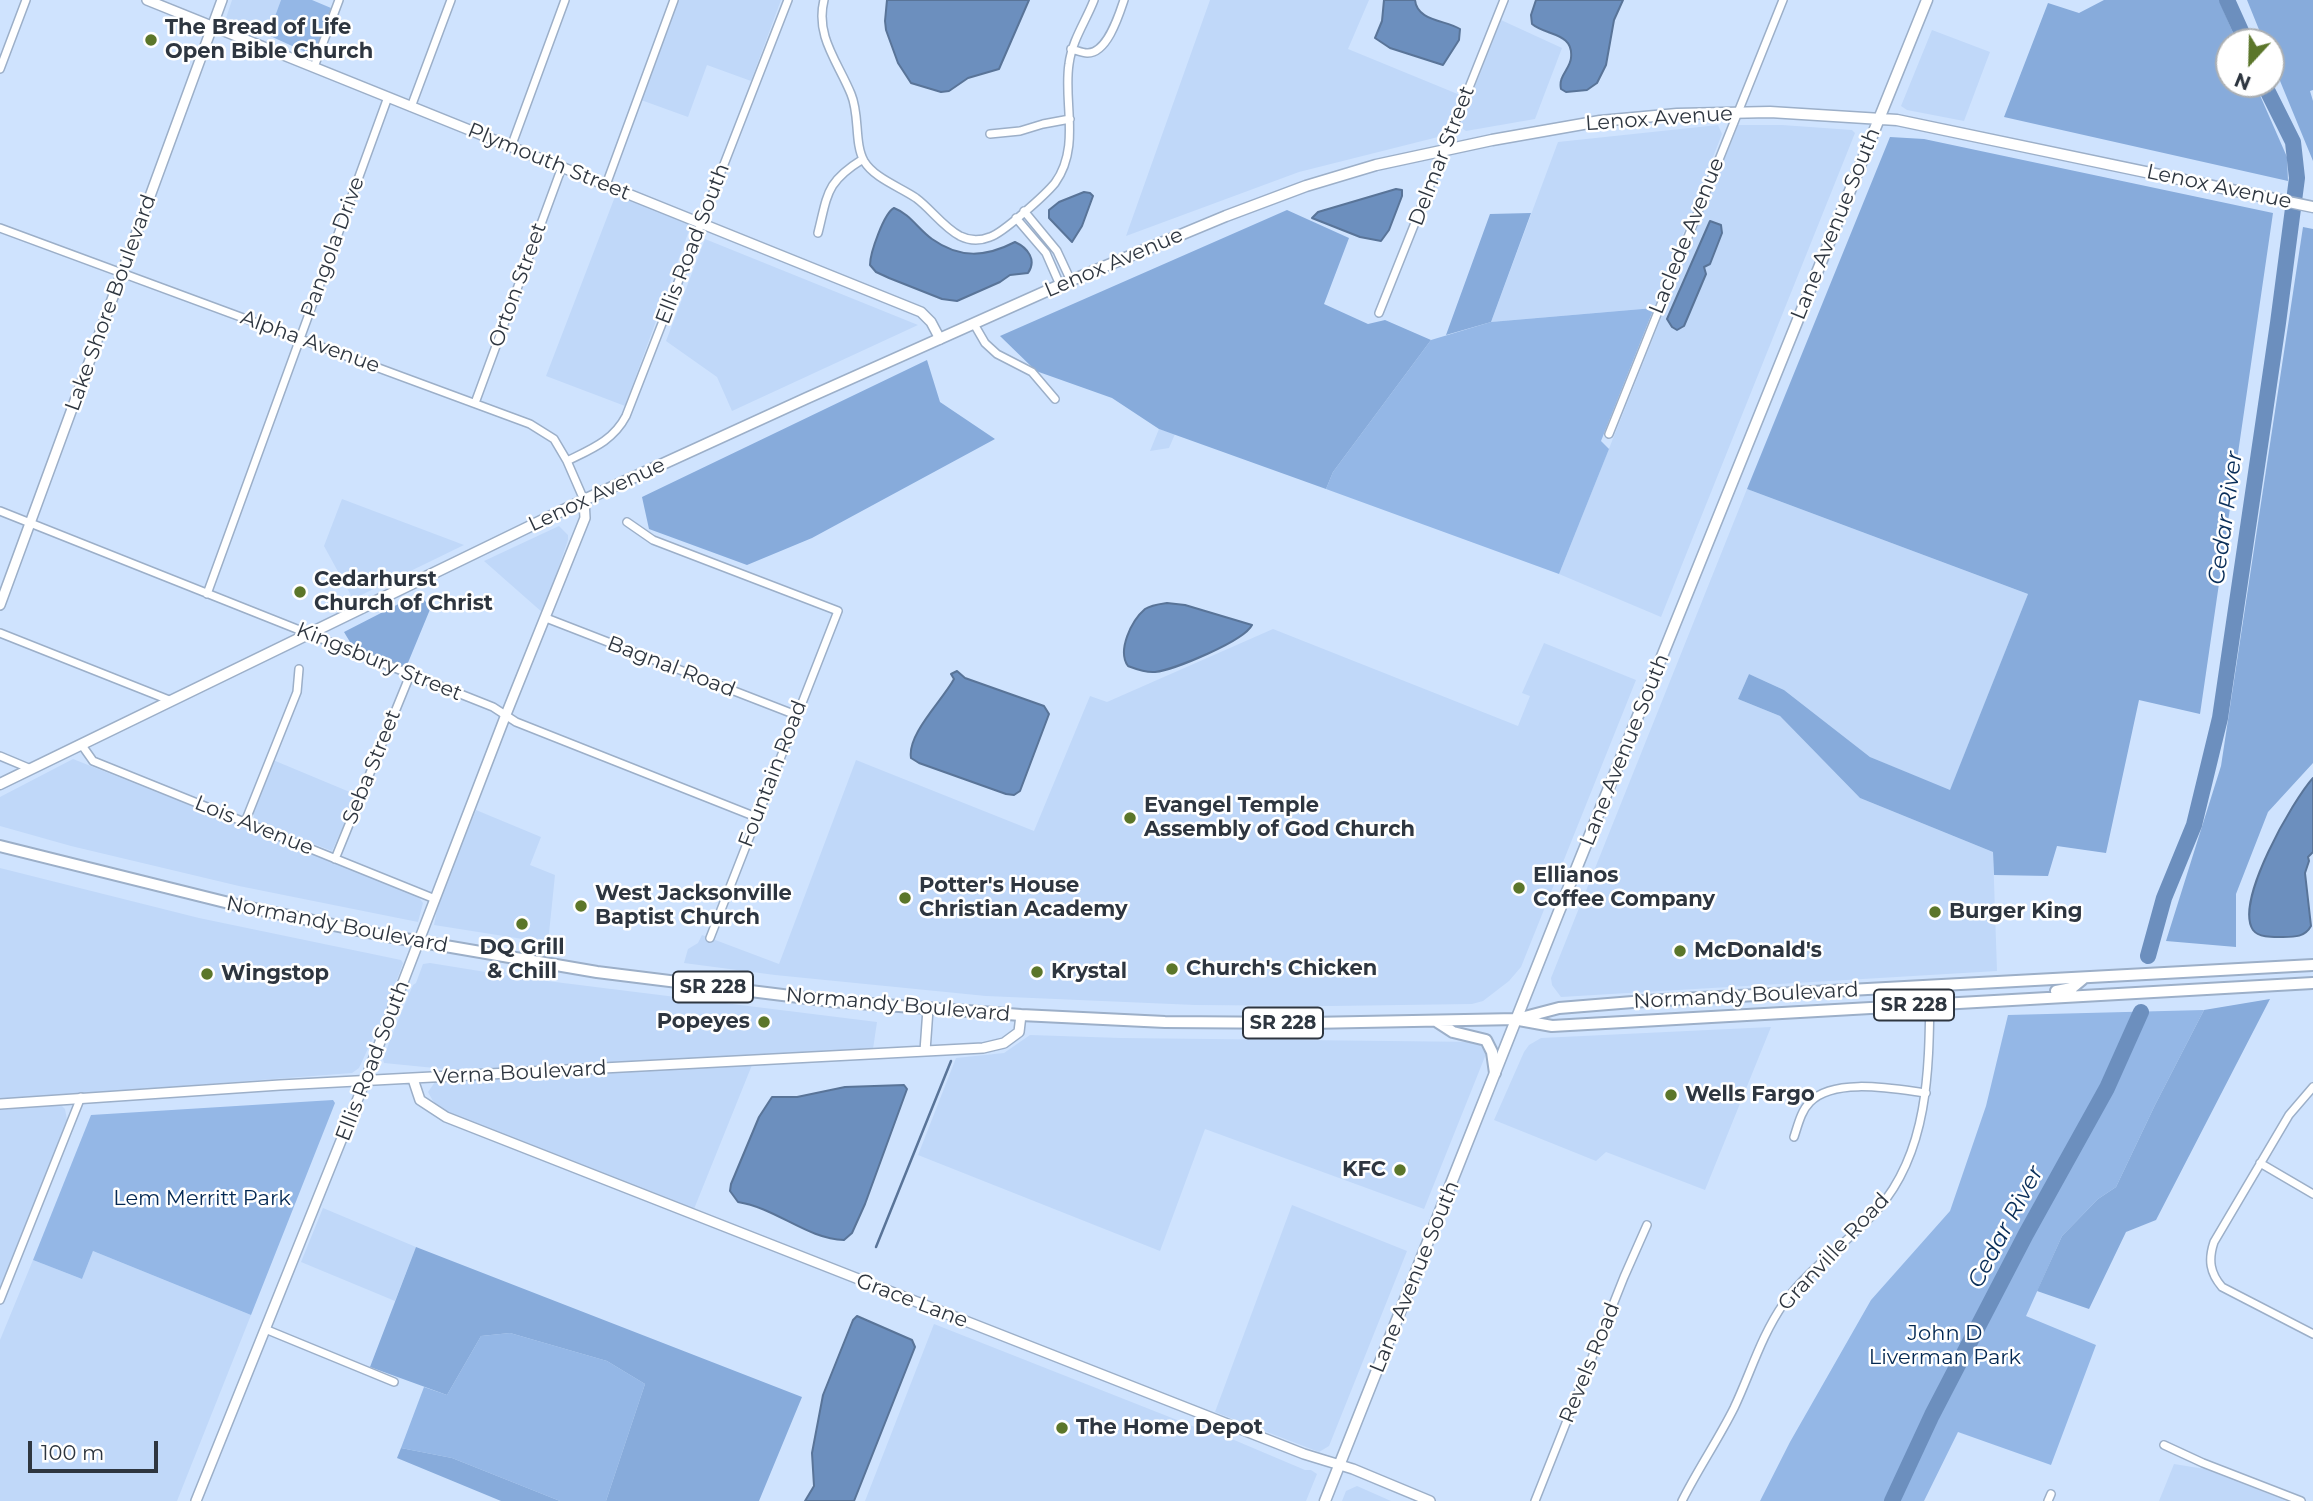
<!DOCTYPE html>
<html>
<head>
<meta charset="utf-8">
<style>
	body { margin:0 }
	#map { position:relative; width:2313px; height:1501px; overflow:hidden; background:#cfe3fe; font-family:Montserrat,sans-serif }
	canvas { display:block }
	.north { position:absolute; left:2215px; top:28px; width:70px; height:70px; box-sizing:border-box; background:#fff; border:2px solid #abafb3; border-radius:50%; rotate:202deg; font-size:19px; font-weight:700; line-height:28px; text-align:center; color:#2e3640 }
	.north::after { content:''; display:block; margin:auto; width:24px; height:32px; background:#5b762a; clip-path:polygon(50% 0,100% 100%,50% 72%,0 100%) }
	.scale { position:absolute; left:28px; top:1441px; width:130px; height:32px; box-sizing:border-box; border:4px solid #2e3640; border-top:0; padding-left:9px; font-size:21px; line-height:24px; white-space:nowrap; color:#2e3640; -webkit-text-stroke:5px #fff; paint-order:stroke }
</style>
</head>
<body>
<div id="map">
<canvas width="2313" height="1501"></canvas>
<div class="north">N</div>
<div class="scale">100 m</div>
</div>
<script>
const g = document.querySelector('canvas').getContext('2d');
g.lineJoin = 'round';
function paint(path, color) { g.fillStyle = color; g.fill(path, 'evenodd'); }
function stroke(path, color, width, dash) { g.strokeStyle = color; g.lineWidth = width; g.lineCap = dash ? 'butt' : 'round'; g.setLineDash(dash || []); g.stroke(path); }
function drawText(font, color, halo, rows, align = 'center') {
  g.font = font + ' Montserrat,sans-serif'; g.lineWidth = 5; g.setLineDash([]); g.textBaseline = 'middle'; g.strokeStyle = halo; g.fillStyle = color; for (const [text, x, y, turn = 0] of rows) {
    g.save(); g.translate(x, y); g.rotate((+turn || 0) * Math.PI / 180); g.textAlign = isNaN(turn) ? turn : align; if (halo) g.strokeText(text, 0, 0); g.fillText(text, 0, 0); g.restore();
  }
}
paint(new Path2D(`
	M232 0H281L268 35 226 18Z
	M677 0H781L751 81 707 65 688 117 641 100Z
	M1210 0H1369L1348 49 1460 95 1442 136 1299 172 1126 236Z
	M1501 20 1562 48 1535 119 1466 131 1463 129 1461 122Z
	M1932 30 1990 52 1964 121 1907 110 1901 106Z
	M1718 125 1722 134 1654 308 1491 322 1558 142Z
	M1738 125H1782L1852 130 1855 133 1661 617 1559 574Z
	M616 194 689 223 690 228 625 406 546 376Z
	M705 239 918 325 732 411 717 377 666 341Z
	M1159 429 1175 434 1169 448 1150 451Z
	M1747 489 2028 594 1950 791 1870 757 1784 690 1749 674 1738 699 1780 716 1860 798 1993 852 1997 971 1561 997 1552 985 1551 978Z
	M342 499 464 545 353 599 324 546Z
	M559 526 568 535V540L543 613 484 561Z
	M1273 629 1518 726 1530 696 1522 693 1544 643 1636 680 1521 967 1509 981 1483 1001 1472 1004 1331 1006 1195 1005 986 996 775 975 684 963 688 949 698 943 702 935 779 964 856 760 1034 831 1090 696 1107 702Z
	M73 759 417 895 423 903 418 922 239 886 71 846 0 826V797Z
	M273 760 357 795 332 851 255 821 253 812Z
	M476 810 541 837 530 865 555 875 548 943 434 925 439 899Z
	M0 868 199 918 401 960 403 963 385 1012 359 1068 352 1073 0 1100Z
	M430 963 523 978 877 1022 873 1049 465 1071 384 1063 383 1059 394 1030 413 985 416 983 423 964Z
	M1771 1027 1705 1190 1606 1152 1596 1161 1494 1120 1524 1052 1529 1045 1541 1038Z
	M1030 1035 1121 1038 1478 1042 1486 1054 1424 1209 1205 1129 1160 1251 918 1155 956 1058 1004 1053Z
	M752 1065 694 1209 446 1112 433 1101 428 1092 435 1082Z
	M56 1105 62 1106 65 1109 67 1120 0 1291V1110Z
	M1292 1205 1407 1251 1329 1446 1319 1452 1215 1412Z
	M323 1208 416 1247 395 1301 301 1262Z
	M93 1251 251 1315 177 1501H0V1340L33 1260 82 1279Z
	M934 1324 1210 1433 1220 1434 1305 1470H1311L1317 1474 1306 1501H865Z
	M2174 1464 2205 1469 2287 1501H2159Z
	M1357 1486 1391 1501H1342L1346 1491Z`), '#c0d8f9');
paint(new Path2D(`
	M281 0H312L331 8 314 56 268 35Z
	M1654 308 1601 441 1609 449 1559 574 1326 489 1333 472 1431 340 1491 322Z
	M2204 1010 2155 1105 2116 1187 2098 1199 2062 1236 2026 1316 2096 1345 2051 1465 1958 1432 1924 1501H1760L1790 1442 1871 1300 1950 1211 1986 1106 2008 1015Z
	M333 1100 335 1103 251 1315 93 1251 82 1279 33 1260 91 1115Z
	M510 1333 607 1361 645 1384 606 1501H560L452 1458 401 1448 424 1387 447 1395 481 1336Z`), '#94b7e6');
paint(new Path2D(`
	M2104 0H2219L2237 42H2229V84H2255L2287 157 2288 181 2004 117 2048 3 2079 13Z
	M2247 0H2313V90L2310 91 2313 101V161L2271 59V42H2264Z
	M1890 137 1924 139 2273 213 2200 714 2139 700 2106 853 2057 846 2048 876 1994 875 1993 852 1860 798 1780 716 1738 699 1749 674 1784 690 1870 757 1950 790 2028 594 1747 489Z
	M1287 210 1349 238 1324 304 1368 324 1385 320 1431 340 1333 472 1326 489 1159 429 1112 398 1036 371 1000 336Z
	M1531 213 1491 322 1446 335 1490 214Z
	M2303 227 2313 229V763L2268 812 2236 894V947L2166 941 2221 766Z
	M927 360 940 402 995 439 812 538 747 565 649 529 642 497Z
	M418 594 431 607 405 670 353 647 344 632Z
	M2270 999 2156 1220 2126 1232 2089 1309 2037 1291 2062 1236 2098 1199 2116 1187 2155 1105 2204 1010Z
	M416 1247 802 1397 759 1501H606L645 1384 607 1361 510 1333 481 1336 447 1395 370 1367Z
	M401 1448 452 1458 560 1501H501L397 1458Z`), '#87abdb');
const water = new Path2D(`
	M887 0H1029L999 69 968 78 949 91 941 92 911 83 898 63 886 30 885 21Z
	M1384 0H1415C1417 21 1445 20 1460 29L1459 40 1443 65 1390 48 1375 38 1382 21Z
	M1536 0H1623L1614 20 1606 65 1597 83 1587 90 1566 92 1561 89C1558 76 1570 69 1571 58 1574 32 1546 36 1532 24L1531 15Z
	M1396 189 1402 190V196L1389 230 1381 241 1360 237 1312 218 1318 212Z
	M1084 192 1090 193 1093 196 1082 226 1072 242 1049 218V210L1059 202Z
	M894 208C910 214 918 229 932 239 960 259 986 257 1015 242 1028 248 1037 260 1028 273L1010 275 1000 282 957 301 942 299 889 278 876 272 870 265C870 253 884 213 894 208Z
	M1710 221 1721 225 1722 233 1710 264 1704 267 1706 274 1684 326 1677 330 1672 327 1667 319Z
	M1167 603 1185 605 1252 625C1244 641 1174 670 1155 672 1146 673 1136 669 1128 666 1117 651 1131 621 1145 609 1151 605 1160 604 1167 603Z
	M957 671 965 678 1044 706 1049 714 1020 791 1014 795 1006 794 919 763 911 758C907 734 942 701 954 679L951 674Z
	M2313 778V852L2308 857 2309 861 2305 873 2311 926C2305 937 2295 937 2283 937 2274 937 2259 938 2253 930 2234 902 2293 800 2313 778Z
	M904 1085 907 1089 865 1204 852 1233 844 1240C807 1239 776 1208 738 1202L730 1191 731 1184 759 1117 772 1097H797L845 1087Z
	M857 1316 912 1340 915 1347 854 1501H805L814 1486 812 1453 823 1395 853 1320Z`);
paint(water, '#6c8fbe');
stroke(water, '#597498', 2);
stroke(new Path2D(`
	M876 1247 951 1061`), '#597498', 2.5);
stroke(new Path2D(`
	M2227 0 2246 42
	M2148 956 2164 898 2194 825 2220 718 2278 323 2297 178 2293 142 2264 84
	M1892 1501 1932 1415 2026 1234 2107 1088 2141 1012`), '#6c8fbe', 16);
const minor = new Path2D(`
	M824 0C815 36 838 62 851 94 860 115 854 143 864 161 874 178 900 187 916 198 931 209 943 227 960 236 970 241 980 241 990 237 1003 233 1046 194 1055 183 1081 147 1063 102 1069 64 1072 40 1086 21 1094 0
	M1071 49C1076 50 1082 53 1087 53 1107 54 1119 15 1124 0
	M314 67 339 0
	M0 69 26 0
	M411 107 451 0
	M990 134 1020 131 1043 124 1070 119
	M511 147 565 0
	M606 185 674 0
	M1024 211 1057 251 1071 281
	M1016 218 1046 253 1060 285
	M0 228 530 424 554 439 567 461 584 500
	M818 233C828 193 826 182 863 159
	M1379 313 1504 0
	M974 324 985 343 997 354 1032 372 1055 399
	M475 403 562 167
	M1609 434 1783 0
	M567 461C591 449 613 441 626 416L788 0
	M0 511 493 707 516 722 756 817
	M627 522 653 540 838 611 710 938
	M207 594 388 97
	M546 618 796 715
	M0 633 169 700
	M81 744 93 761 435 899
	M0 756 31 769
	M245 822 297 692 299 669
	M335 859 410 675
	M2313 1087 2289 1115 2214 1242C2208 1260 2210 1273 2222 1287L2313 1334
	M1794 1137C1798 1125 1801 1111 1810 1102 1834 1077 1895 1089 1926 1093
	M2260 1163 2313 1194
	M0 1300 81 1097
	M265 1329 394 1382
	M2164 1445 2203 1463 2301 1501
	M1535 1501 1624 1277 1647 1225
	M1682 1501C1698 1469 1718 1440 1734 1408 1751 1372 1761 1336 1784 1303 1810 1267 1849 1242 1878 1209 1931 1148 1929 1062 1930 986
	M2048 1501 2051 1494`);
const tertiary = new Path2D(`
	M147 0 921 312 931 322 940 339
	M0 605 222 0
	M925 1051 928 1009
	M413 1079 420 1100 446 1117 1304 1454 1353 1469 1430 1501
	M0 1104 280 1085 983 1048 1004 1043 1019 1032 1021 1015
	M196 1501 365 1081 505 717 585 518 584 500`);
const secondary = new Path2D(`
	M0 784 584 500 807 398 1060 285 1226 216 1306 186 1376 165 1492 140 1600 121 1677 114 1770 112 1897 120 2313 207
	M1325 1501 1558 914 1927 0`);
const primary = new Path2D(`
	M0 846 241 906 387 936 597 972 831 1001 1021 1015 1165 1022 1309 1023 1517 1019 1559 1008 1645 1001 2313 965
	M2056 991 2072 988 2084 978
	M1519 1020 1552 1026 2313 983
	M1436 1021 1453 1032 1486 1040 1492 1052 1495 1073`);
stroke(minor, '#9cafc8', 10);
stroke(tertiary, '#9cafc8', 12);
stroke(secondary, '#9cafc8', 13);
stroke(primary, '#9cafc8', 14);
stroke(minor, '#fff', 7);
stroke(tertiary, '#fff', 9);
stroke(secondary, '#fff', 10);
stroke(primary, '#fff', 10);
for (const [x, y, r, color] of [
	[151,40,7,"#5b762a"],
	[300,592,7,"#5b762a"],
	[1130,818,7,"#5b762a"],
	[1519,888,7,"#5b762a"],
	[905,898,7,"#5b762a"],
	[581,906,7,"#5b762a"],
	[1935,912,7,"#5b762a"],
	[522,924,7,"#5b762a"],
	[1680,951,7,"#5b762a"],
	[1172,969,7,"#5b762a"],
	[1037,972,7,"#5b762a"],
	[207,974,7,"#5b762a"],
	[764,1022,7,"#5b762a"],
	[1671,1095,7,"#5b762a"],
	[1400,1170,7,"#5b762a"],
	[1062,1428,7,"#5b762a"]
]) { const dot = new Path2D(); dot.arc(x, y, r, 0, 2 * Math.PI); g.fillStyle = color; g.fill(dot); stroke(dot, '#fff', 2.5); }
for (const [x, y, w] of [
	[713,987,80],
	[1914,1005,80],
	[1283,1023,80]
]) { const box = new Path2D(); box.roundRect(x - w / 2, y - 15.5, w, 31, 5); g.fillStyle = '#fff'; g.fill(box); stroke(box, '#2e3640', 2); }
drawText('bold 19px', '#2e3640', null, [
	["SR 228",713,987],
	["SR 228",1914,1005],
	["SR 228",1283,1023]
]);
drawText('bold 21px', '#2e3640', '#fff', [
	["The Bread of Life",165,28],
	["Open Bible Church",165,52],
	["Cedarhurst",314,580],
	["Church of Christ",314,604],
	["Evangel Temple",1144,806],
	["Assembly of God Church",1144,830],
	["Ellianos",1533,876],
	["Coffee Company",1533,900],
	["Potter's House",919,886],
	["Christian Academy",919,910],
	["West Jacksonville",595,894],
	["Baptist Church",595,918],
	["Burger King",1949,912],
	["DQ Grill",522,948,"center"],
	["& Chill",522,972,"center"],
	["McDonald's",1694,951],
	["Church's Chicken",1186,969],
	["Krystal",1051,972],
	["Wingstop",221,974],
	["Popeyes",750,1022,"right"],
	["Wells Fargo",1685,1095],
	["KFC",1386,1170,"right"],
	["The Home Depot",1076,1428]
], 'left');
drawText('21px', '#2e3640', '#fff', [
	["Lenox Avenue",1659,119,-4],
	["Delmar Street",1442,156,-69],
	["Plymouth Street",549,162,22],
	["Lenox Avenue",2219,187,12],
	["Lane Avenue South",1836,224,-68],
	["Laclede Avenue",1687,236,-68],
	["Ellis Road South",693,244,-69],
	["Pangola Drive",333,247,-70],
	["Lenox Avenue",1114,263,-23],
	["Orton Street",518,285,-70],
	["Lake Shore Boulevard",111,303,-70],
	["Alpha Avenue",310,342,20],
	["Lenox Avenue",597,495,-25],
	["Kingsbury Street",379,662,22],
	["Bagnal Road",671,667,21],
	["Lane Avenue South",1625,750,-68],
	["Seba Street",372,767,-68],
	["Fountain Road",773,774,-69],
	["Lois Avenue",254,826,22],
	["Normandy Boulevard",337,925,11],
	["Normandy Boulevard",1746,996,-3],
	["Normandy Boulevard",898,1005,5],
	["Ellis Road South",373,1061,-69],
	["Verna Boulevard",520,1073,-3],
	["Granville Road",1834,1252,-47],
	["Lane Avenue South",1415,1277,-68],
	["Grace Lane",912,1301,21],
	["Revels Road",1590,1363,-68]
]);
drawText('21px', '#032853', '#fff', [
	["Lem Merritt Park",202,1199],
	["John D",1945,1334],
	["Liverman Park",1945,1358]
]);
drawText('italic 23px', '#092e59', '#fff', [
	["Cedar River",2226,518,-82],
	["Cedar River",2006,1227,-62]
]);
</script>
</body>
</html>
